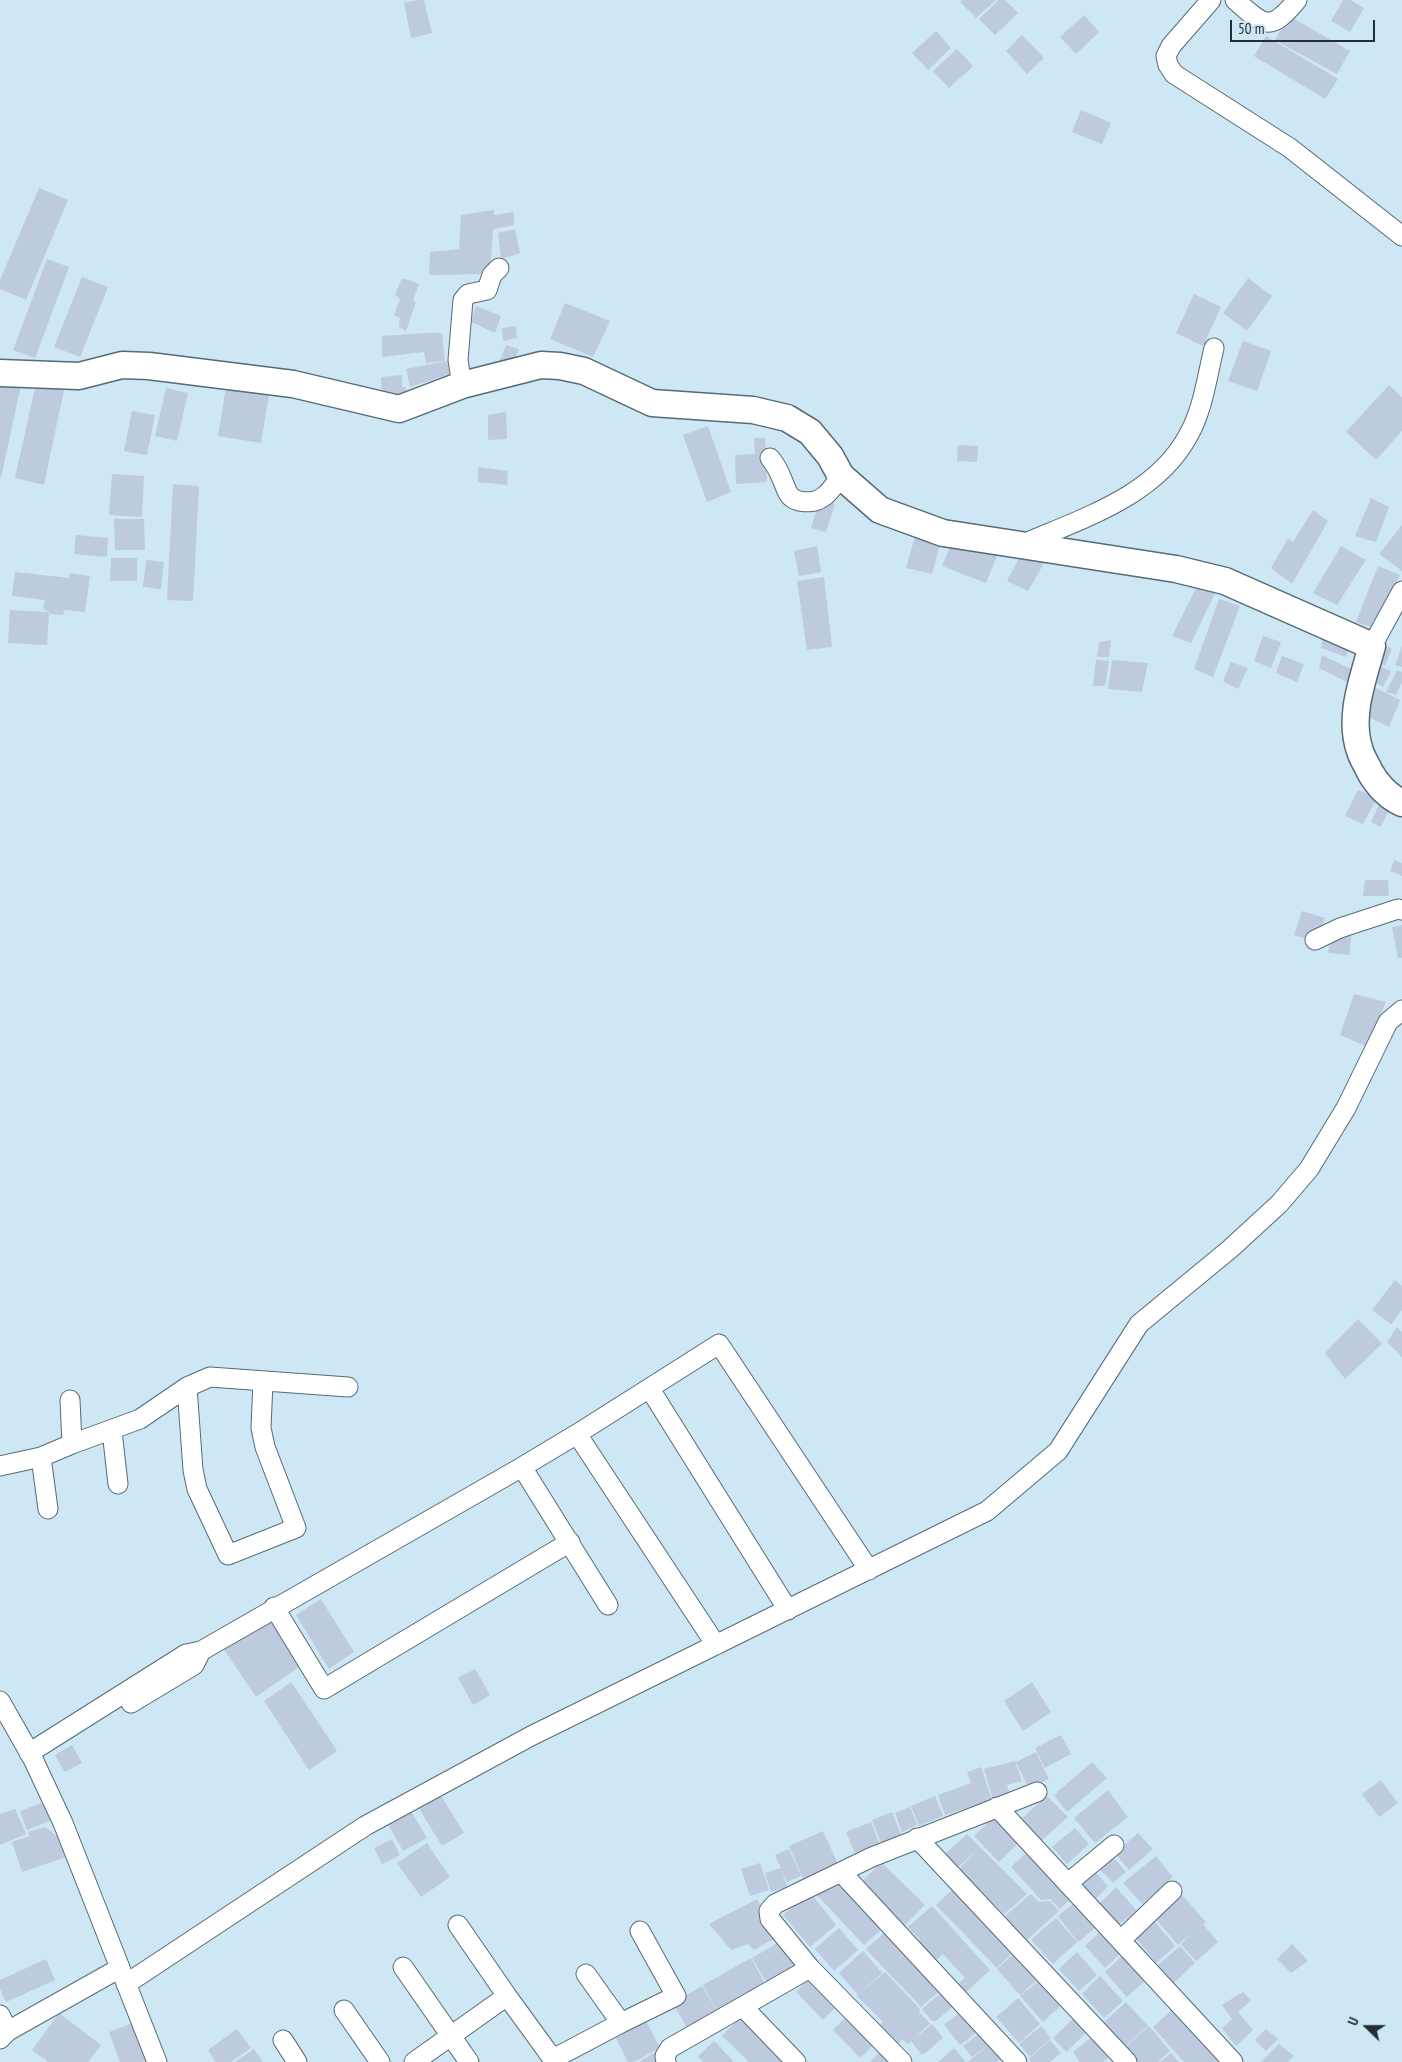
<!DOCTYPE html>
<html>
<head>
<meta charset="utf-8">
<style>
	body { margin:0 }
	#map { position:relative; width:1402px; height:2062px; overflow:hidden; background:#cee7f4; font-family:"PT Sans Narrow",sans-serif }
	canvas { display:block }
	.north { position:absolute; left:1342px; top:2002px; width:50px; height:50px; -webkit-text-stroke:4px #cee7f4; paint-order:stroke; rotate:292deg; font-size:14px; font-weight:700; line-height:20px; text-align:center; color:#242e33 }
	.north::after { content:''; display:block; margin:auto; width:18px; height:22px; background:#242e33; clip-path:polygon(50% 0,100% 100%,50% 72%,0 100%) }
	.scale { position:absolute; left:1230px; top:20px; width:145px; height:22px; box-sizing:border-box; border:2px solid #242e33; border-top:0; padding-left:6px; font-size:15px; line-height:18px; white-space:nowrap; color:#242e33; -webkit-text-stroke:4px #cee7f4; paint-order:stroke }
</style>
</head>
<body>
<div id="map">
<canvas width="1402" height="2062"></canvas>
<div class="north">U</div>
<div class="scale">50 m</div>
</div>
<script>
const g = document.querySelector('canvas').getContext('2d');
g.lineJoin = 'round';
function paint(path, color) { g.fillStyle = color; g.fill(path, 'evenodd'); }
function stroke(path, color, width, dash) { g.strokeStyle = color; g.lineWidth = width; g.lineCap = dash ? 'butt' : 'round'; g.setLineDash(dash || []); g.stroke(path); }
paint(new Path2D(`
	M419 0H424L432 33 411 38 404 3Z
	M962 0H996L976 18 960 2Z
	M999 0H1005L1018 13 995 35 979 19Z
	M1343 0H1350L1364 8 1350 32 1331 21Z
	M1084 15 1099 32 1076 54 1060 37Z
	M1289 16 1350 51 1337 74 1275 40Z
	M936 31 951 48 928 70 912 53Z
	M1022 35 1044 58 1027 74 1006 51Z
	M1266 36 1338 79 1325 99 1254 56Z
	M957 49 973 66 949 88 933 71Z
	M1081 110 1111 123 1102 144 1072 132Z
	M39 188 68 200 26 300 0 289V280Z
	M494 210V215L514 212V225L493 229 490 274 429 275 430 252 459 249 461 215Z
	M515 229 520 253 501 259 498 233Z
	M47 259 69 267 35 358 13 350Z
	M82 277 108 287 80 357 54 347Z
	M402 278 419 284 413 300 416 302 406 331 399 327 400 318 394 315 400 299 395 295Z
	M1248 278 1272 296 1247 331 1223 313Z
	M1194 294 1221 307 1203 346 1176 333Z
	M565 303 610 321 593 357 550 339Z
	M476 306 501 316 495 333 471 322Z
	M516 326 517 338 503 341 502 328Z
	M428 333H442L445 361 426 363 424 352 382 357V336Z
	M1243 341 1271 351 1257 391 1228 381Z
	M506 345 519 349 512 366 499 362Z
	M447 361 450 374 410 387 406 369Z
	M402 375V387H406V397H382L381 377Z
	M37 379 65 385 44 485 15 478Z
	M0 381 21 385 1 478 0 477Z
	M1389 385 1402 397V431L1376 460 1346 432Z
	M226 387 269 395 261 443 218 436Z
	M166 388 188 393 177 441 155 436Z
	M132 411 155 415 147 455 124 451Z
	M506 412 507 439 488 440V415Z
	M708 426 731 492 707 502 683 435Z
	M754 438H765L767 482 736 484 735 455 755 454Z
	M958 445 978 446 977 462 957 461Z
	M478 467 508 471 507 485 478 482Z
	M112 474 144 476 142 517 109 515Z
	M173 484 199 486 193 601 167 600Z
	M1371 498 1389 507 1376 542 1355 536Z
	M820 499 835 504 826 532 811 528Z
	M1313 510 1328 521 1292 584 1271 568 1288 538 1293 542Z
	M114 519H144L145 550H115Z
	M1402 525V571L1379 554Z
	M916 533 941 541 932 574 906 568Z
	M76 535 108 538 107 557 74 554Z
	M955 535 998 553 986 583 942 566Z
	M817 546 821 572 799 576 794 551Z
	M1341 546 1366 560 1337 605 1313 593Z
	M1022 552 1044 563 1028 591 1007 581Z
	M111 558H137V581H110Z
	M146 560 164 562 161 589 143 587Z
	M1378 566 1400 575 1370 627 1356 622Z
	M15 572 69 578V573L90 576 85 612 64 610 63 615 51 614 43 608 45 600 12 596Z
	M824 577 832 647 807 650 797 581Z
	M1199 582 1218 587 1191 643 1172 636Z
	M1219 599 1240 606 1213 677 1194 669Z
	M10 610 49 612 47 645 8 643Z
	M1324 632 1351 644 1346 657 1321 648Z
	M1263 636 1281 642 1271 668 1254 661Z
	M1111 640 1109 657H1097L1099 642Z
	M1382 644 1392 649 1385 666 1375 661Z
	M1402 646V667L1395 665Z
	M1322 655 1355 671 1349 683 1319 668Z
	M1282 656 1304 664 1297 682 1276 673Z
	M1096 660 1109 661 1105 686H1093Z
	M1112 660 1148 663 1142 692 1108 689Z
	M1231 662 1248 668 1238 689 1223 681Z
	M1376 665 1391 671 1383 687 1370 679Z
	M1397 670 1402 672V682L1396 695 1386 692Z
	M1372 686 1400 700 1389 727 1362 714Z
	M1358 790 1377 798 1363 824 1345 816Z
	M1382 798 1392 803 1381 827 1371 822Z
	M1394 860 1402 863V876L1390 871Z
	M1365 880H1388L1389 896H1363Z
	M1302 911 1325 918 1322 928 1310 940 1294 935Z
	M1402 925V958H1398L1392 927Z
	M1352 928 1349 955 1328 953 1330 942Z
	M1354 994 1386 1002 1366 1046 1340 1035Z
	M1395 1280 1402 1286V1310L1391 1324 1372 1310Z
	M1358 1319 1382 1344 1345 1379 1325 1353Z
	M1397 1327 1402 1332V1357L1387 1342Z
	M321 1599 354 1652 329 1669 296 1615Z
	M269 1617 302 1665 256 1697 223 1648Z
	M475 1669 490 1695 473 1705 458 1678Z
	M291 1682 337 1751 309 1770 264 1701Z
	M1032 1682 1051 1712 1023 1731 1004 1701Z
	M1061 1735 1071 1754 1045 1768 1035 1748Z
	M72 1745 82 1763 65 1772 55 1755Z
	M1036 1752 1049 1779 1029 1789 1016 1762Z
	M1015 1761 1022 1781 1007 1785 1010 1794 993 1799 984 1769Z
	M1092 1762 1107 1778 1067 1812 1054 1795Z
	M981 1767 992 1800 945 1815 938 1795 971 1783 967 1772Z
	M1381 1780 1398 1803 1379 1817 1362 1794Z
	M1108 1790 1128 1817 1095 1843 1074 1818Z
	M438 1791 464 1833 442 1846 416 1804Z
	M935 1796 943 1816 919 1826 911 1806Z
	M1047 1796 1068 1817 1041 1841 1022 1818Z
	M44 1802 52 1820 27 1830 20 1811Z
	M408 1806 427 1838 403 1851 385 1819Z
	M910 1807 917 1825 902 1832 895 1813Z
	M15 1809 26 1834 0 1845V1814Z
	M892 1812 902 1837 882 1845 872 1820Z
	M996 1814 1022 1839 999 1862 974 1836Z
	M871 1822 879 1843 855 1853 846 1832Z
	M45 1827 60 1838 66 1857 22 1872 12 1842 30 1836 28 1832Z
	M1075 1828 1089 1844 1067 1864 1052 1847Z
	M823 1831 839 1866 804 1881 789 1846Z
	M1138 1833 1153 1849 1129 1870 1115 1853Z
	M967 1834 1027 1894 1004 1914 959 1869 978 1849 956 1869 943 1856Z
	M392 1839 400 1855 382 1864 374 1848Z
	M427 1843 450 1877 421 1897 397 1863Z
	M789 1849 801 1876 787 1882 775 1855Z
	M1028 1851 1072 1898 1060 1909 1050 1899 1041 1900 1011 1867Z
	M1111 1855 1126 1872 1113 1883 1096 1866Z
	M1156 1856 1173 1877 1142 1904 1123 1883Z
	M881 1862 925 1905 904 1926 860 1884Z
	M760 1863 769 1890 750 1896 741 1869Z
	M781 1868 787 1886 771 1892 765 1873Z
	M1093 1870 1108 1886 1094 1901 1079 1883Z
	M839 1881 883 1928 864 1945 815 1893Z
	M957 1885 1017 1948 997 1968 936 1905Z
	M1116 1887 1137 1911 1118 1925 1099 1904Z
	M810 1892 836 1925 810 1947 783 1915Z
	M1031 1894 1039 1902 1050 1901 1059 1911 1027 1940 1005 1916Z
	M1182 1895 1206 1922 1203 1924 1218 1942 1196 1961 1181 1944 1194 1931 1178 1945 1155 1918Z
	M757 1899 777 1937 754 1950 748 1944 731 1950 709 1924Z
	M1078 1900 1098 1926 1078 1942 1058 1916Z
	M932 1906 990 1970 966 1992 959 1983 965 1978 943 1954 933 1963 916 1944 920 1940 908 1927Z
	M1151 1917 1175 1946 1156 1963 1133 1934Z
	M1056 1918 1077 1942 1053 1964 1031 1940Z
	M839 1928 858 1950 834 1971 815 1949Z
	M1102 1930 1122 1952 1105 1968 1085 1946Z
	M886 1931 905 1952 890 1967 907 1951 941 1990 921 2007 866 1949Z
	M781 1941 796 1966 767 1983 752 1958Z
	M1292 1944 1308 1961 1291 1973 1277 1959Z
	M1180 1946 1195 1963 1174 1983 1158 1965Z
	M1018 1950 1041 1976 1020 1995 997 1969Z
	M863 1951 882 1973 858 1995 839 1973Z
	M1077 1952 1097 1975 1079 1991 1059 1969Z
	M1123 1955 1146 1980 1127 1997 1105 1972Z
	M751 1958 765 1984 717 2011 703 1985Z
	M46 1959 55 1980 6 2002 0 1989V1980Z
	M885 1972 920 2009 919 2012 930 2023 913 2040 932 2024 943 2038 924 2054H921L911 2041 908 2044 902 2039 897 2045 879 2026 883 2022 857 1996Z
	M814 1974 841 2002 823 2020 796 1992Z
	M1100 1976 1123 2001 1104 2018 1082 1994Z
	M1042 1978 1064 2003 1043 2022 1020 1996Z
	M702 1986 717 2011 687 2028 673 2003Z
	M943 1991 955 2005 936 2021H932L922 2009Z
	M1243 1992 1251 2000 1238 2012 1253 2030 1236 2046 1222 2028 1232 2019 1222 2005Z
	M1018 1998 1040 2024 1019 2043 996 2017Z
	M1126 2002 1148 2026 1123 2048 1102 2024Z
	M1175 2007 1224 2062H1184L1153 2027Z
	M963 2010 980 2030 960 2045 944 2025Z
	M851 2012 878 2040 860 2058 833 2030Z
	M59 2013 101 2045 88 2062H48L32 2050Z
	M1076 2016 1089 2030 1066 2052 1053 2038Z
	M644 2017 660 2048 634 2062H628L615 2036Z
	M740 2018 785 2062H749L722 2036Z
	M138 2021 153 2062H120L109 2032Z
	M1041 2026 1051 2038 1030 2057 1019 2044Z
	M1149 2026 1170 2051 1158 2062H1136L1124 2048Z
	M237 2029 251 2048 231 2062H216L208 2050Z
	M1266 2029 1278 2039 1266 2051 1255 2040Z
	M981 2032 1002 2058 997 2062H968L988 2045 972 2057 963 2046Z
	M1093 2036 1110 2057 1103 2062H1080L1073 2052Z
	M1050 2040 1061 2053 1050 2062H1031L1029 2059Z
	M714 2041 734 2062H703L698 2056Z
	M1279 2044 1294 2056 1288 2062H1261Z
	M884 2048 898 2062H870Z
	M954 2048 966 2062H938Z
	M254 2049 263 2062H235Z
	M654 2053 660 2062H639Z
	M1171 2053 1179 2062H1160Z`), '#becade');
const street = new Path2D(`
	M1211 0 1171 46 1166 56 1168 65 1174 74 1290 148 1402 236
	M1235 0C1264 25 1269 34 1297 0
	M462 385 458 360 463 300 468 294 487 290 492 275 499 268
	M770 458C781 471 781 479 788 493 794 504 814 504 823 497 830 493 836 482 841 476
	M1021 545C1080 519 1155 497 1188 436 1203 410 1207 377 1214 348
	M1372 646 1402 591
	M1315 940 1340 928 1398 909 1402 910
	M187 1387 193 1470 197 1489 228 1555 296 1528 265 1447 261 1428 263 1381
	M650 1389 788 1610
	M112 1431 118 1484
	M577 1434 522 1467 608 1605
	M72 1444 140 1419 187 1387 210 1377 348 1387
	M41 1457 48 1509
	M0 1466 41 1457 72 1444 70 1400
	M274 1607 324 1689 570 1542
	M716 1645 577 1434 719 1344 869 1570
	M0 1701 33 1759 63 1823 157 2062
	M131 1703 194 1665 201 1651
	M29 1753 186 1654 201 1651 522 1467
	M997 1807 1233 2062
	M917 1838 1127 2062
	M841 1872 1017 2062
	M1068 1883 1114 1845
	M1121 1940 1172 1891
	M403 1967 469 2062
	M126 1984 365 1826 531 1736 987 1511 1058 1451 1139 1324 1230 1249 1279 1204 1309 1169 1346 1108 1388 1022 1402 1010
	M507 1996 555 2062
	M743 2007 796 2062
	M344 2010 380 2062
	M0 2015 8 2031
	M621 2023 676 1996 640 1931
	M0 2039 8 2031 120 1968
	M283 2040 297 2062
	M553 2059 621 2023 586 1974
	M414 2062 507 1996 458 1925
	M666 2062 665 2056 670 2048 810 1968
	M902 2062 810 1968 770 1919 769 1911 775 1904 872 1857 1037 1792`);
const secondary = new Path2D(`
	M0 373 79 376 122 365 149 366 293 384 399 409 462 385 541 365 560 366 584 371 652 403 753 410 787 418 810 432 830 456 841 476 880 510 943 533 1176 569 1225 581 1372 646C1363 679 1348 717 1360 751 1362 758 1367 765 1370 772 1378 786 1387 796 1402 803`);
stroke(street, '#556b76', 21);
stroke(secondary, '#556b76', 29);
stroke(street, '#fff', 19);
stroke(secondary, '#fff', 26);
</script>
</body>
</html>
